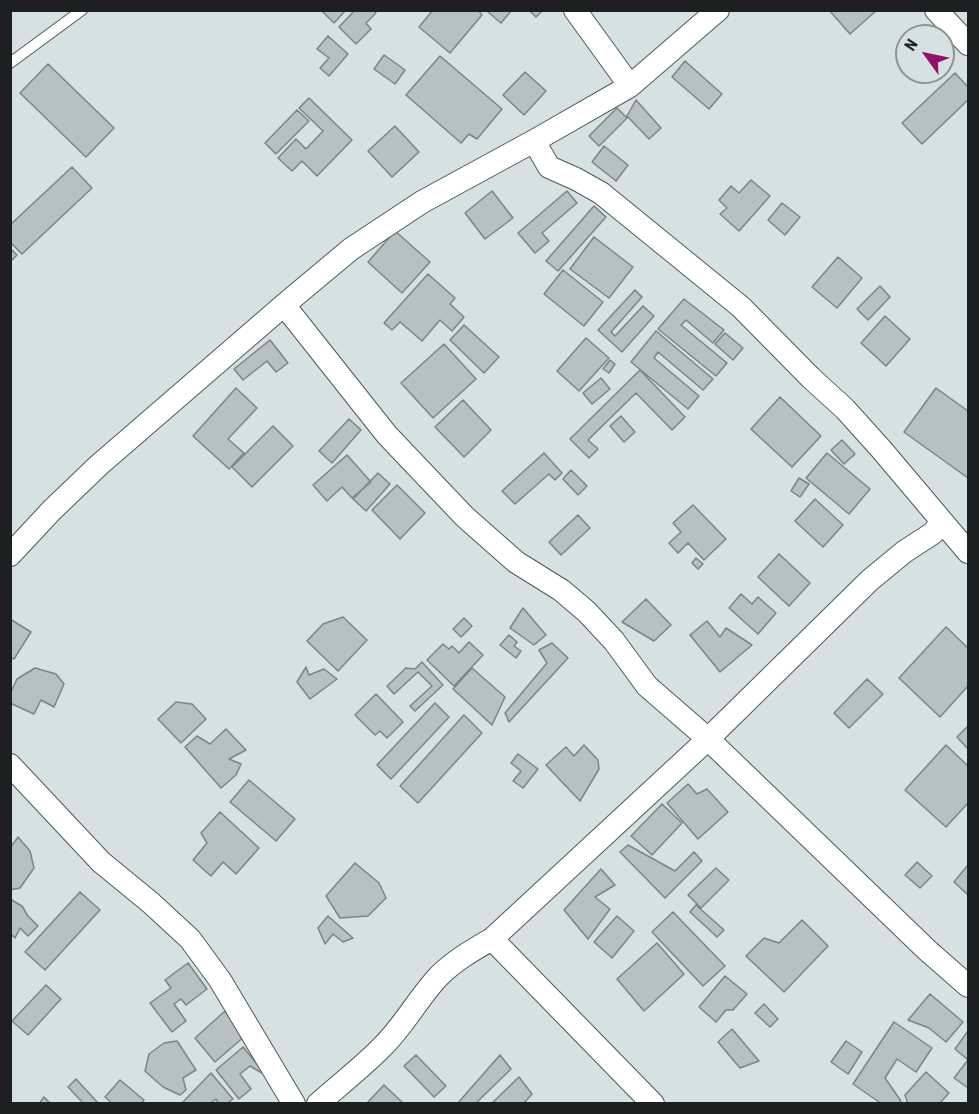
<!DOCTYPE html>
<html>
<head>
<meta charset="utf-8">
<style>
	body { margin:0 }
	#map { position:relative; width:979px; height:1114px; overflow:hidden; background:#d6e1e1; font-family:"Roboto Condensed",sans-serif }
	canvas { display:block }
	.frame { position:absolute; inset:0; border:12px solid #1c2020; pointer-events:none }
	.north { position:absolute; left:895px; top:24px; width:60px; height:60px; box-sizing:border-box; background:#d6e1e1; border:2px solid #8c9494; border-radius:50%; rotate:303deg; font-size:16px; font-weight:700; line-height:24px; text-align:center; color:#1c2020 }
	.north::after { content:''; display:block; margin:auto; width:21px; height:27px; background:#94116a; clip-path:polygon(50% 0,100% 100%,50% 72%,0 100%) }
</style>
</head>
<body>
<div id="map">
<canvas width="979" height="1114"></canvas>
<div class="frame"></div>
<div class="north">N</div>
</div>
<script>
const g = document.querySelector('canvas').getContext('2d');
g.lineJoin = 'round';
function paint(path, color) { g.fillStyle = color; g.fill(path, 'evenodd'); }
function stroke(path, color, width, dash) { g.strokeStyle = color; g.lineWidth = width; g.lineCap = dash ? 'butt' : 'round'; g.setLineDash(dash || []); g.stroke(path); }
const building = new Path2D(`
	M321 10H346L334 23Z
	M355 10H373L376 13 366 23 371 29 356 44 339 27Z
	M433 10H478L482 15 450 53 419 27Z
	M489 10H512L501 23 488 12Z
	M529 10H543L536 17Z
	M829 10H877L850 34Z
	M328 36 348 54 329 76 320 68 329 58 317 49Z
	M384 55 405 70 395 84 374 69Z
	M440 56 502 109 477 139 469 134 461 143 406 95Z
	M685 61 722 94 709 109 672 77Z
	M48 64 114 128 86 157 20 93Z
	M525 72 546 91 524 115 503 95Z
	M955 73 968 87V100L922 144 902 123Z
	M309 98 352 140 317 176 302 161 292 171 278 158 296 139 306 149 323 131 299 108Z
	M636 100 661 128 649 139 627 116Z
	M617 108 627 118 599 146 589 136Z
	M297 110 309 121 276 154 265 143Z
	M395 126 419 152 392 177 368 151Z
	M604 146 628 165 616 181 592 162Z
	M72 167 92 188 22 254 10 242V225Z
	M751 180 770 196 739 231 720 214 727 208 719 200 731 186 739 193Z
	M492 191 513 218 485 239 465 213Z
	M567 191 577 203 542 233 549 241 535 253 518 233Z
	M782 203 800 217 785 235 768 220Z
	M594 206 606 217 558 271 546 261Z
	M395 231 430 262 402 293 368 262Z
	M594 237 633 267 609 298 570 269Z
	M10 248 17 255 10 262Z
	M838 257 862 278 837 308 812 287Z
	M563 270 603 302 584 326 544 294Z
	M428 274 455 298 450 304 464 317 452 331 440 320 422 341 400 322 392 330 384 323Z
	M880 286 890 297 868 320 857 309Z
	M635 290 642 297 611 332 615 336 643 306 654 316 622 352 598 330Z
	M684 299 724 330 713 343 686 320 681 325 727 363 716 376 658 329Z
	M885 316 910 339 886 366 861 343Z
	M464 325 499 357 484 373 450 340Z
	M656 331 713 379 703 390 658 352 654 358 699 396 688 409 631 362Z
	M725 333 743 348 733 360 715 344Z
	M586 338 609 358 579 391 557 371Z
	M270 340 288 363 276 372 267 361 243 380 234 369Z
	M444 344 476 379 433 418 401 383Z
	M610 360 615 364 609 373 603 369Z
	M640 370 685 417 672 430 636 393 588 440 598 449 589 458 570 439Z
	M601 378 610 389 592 404 583 393Z
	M236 388 257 408 228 439 244 453 229 469 193 436Z
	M936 388 968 411V478L904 432Z
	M780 397 821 436 792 467 751 429Z
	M463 400 491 430 464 457 435 427Z
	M621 416 635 432 624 442 610 426Z
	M349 419 361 430 332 463 319 451Z
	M273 426 293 446 252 487 232 467Z
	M842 440 855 454 844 464 831 450Z
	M544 453 562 473 555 480 549 474 515 504 502 491Z
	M827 453 870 489 849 514 806 478Z
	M347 455 371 482 352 498 342 487 327 501 313 485Z
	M571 470 587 486 578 495 563 479Z
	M378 473 390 484 366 511 353 499Z
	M799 478 809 484 800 497 791 491Z
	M397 485 425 513 400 539 372 510Z
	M815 499 843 525 823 547 795 521Z
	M693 505 726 539 704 560 688 543 678 553 669 543 681 532 673 523Z
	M578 515 590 528 561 555 549 542Z
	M779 554 810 583 789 606 758 577Z
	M696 558 703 564 698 569 692 563Z
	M741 594 752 604 758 597 776 613 758 634 729 608Z
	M646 599 671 625 654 641 622 622Z
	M523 608 546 635 534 645 510 628Z
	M343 617 367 640 338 671 307 641 323 624Z
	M464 618 472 626 461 637 453 629Z
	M10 619 31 632 14 659 10 657Z
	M707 621 720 637 726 628 752 645 720 672 690 635Z
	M946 627 968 648V686L940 717 899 678Z
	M509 635 517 642 514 646 521 651 516 658 500 645Z
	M469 642 483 655 454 686 427 660 443 644 449 649 452 646 459 653Z
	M552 643 568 658 509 722 505 713 547 663 539 650Z
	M422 662 443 685 415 711 410 706 432 686 418 672 394 694 387 686 406 668 415 669Z
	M306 667 309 675 324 669 337 679 310 699 297 682Z
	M35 668 56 674 64 684 54 707 41 700 34 714 10 703V694L17 679Z
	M472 668 505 697 492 725 453 689Z
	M867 679 883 694 849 728 834 713Z
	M376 694 403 722 387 738 380 731 375 735 355 715Z
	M176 702 192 704 206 719 181 743 158 719Z
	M435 703 449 717 391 779 377 765Z
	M464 715 482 733 418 803 400 786Z
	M968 726V749L957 737Z
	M226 729 246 750 229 759 241 764 236 775 221 788 185 747 197 736 210 744Z
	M584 745 598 760 599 769 580 801 546 765 566 747 574 756Z
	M946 745 968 766V803L946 827 905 790Z
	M518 754 538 769 523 788 513 781 521 771 511 763Z
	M249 780 295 819 276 841 230 802Z
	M688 784 697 794 707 789 728 812 698 839 667 803Z
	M662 804 682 823 652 855 631 836Z
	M220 812 259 848 236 874 223 862 211 876 193 860 207 843 201 833Z
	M18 837 30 851 34 868 20 888 10 890V848Z
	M628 845 675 871 694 852 702 861 665 898 620 852Z
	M917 862 932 876 920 888 905 875Z
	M355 863 379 883 386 898 368 916 340 918 326 896Z
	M968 865V895L954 882Z
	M716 868 729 880 701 908 688 895Z
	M601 869 615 885 595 897 610 909 588 939 564 910Z
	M80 892 100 910 45 970 25 952Z
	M10 899 22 906 28 916 38 926 28 936 20 928 15 938 10 933Z
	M696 905 724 930 717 937 690 912Z
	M673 912 725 966 703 986 652 932Z
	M328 916 353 938 343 942 333 934 325 944 318 928Z
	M617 916 634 931 612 958 594 942Z
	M802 920 828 946 784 992 746 956 764 938 779 943Z
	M657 943 684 974 644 1011 617 979Z
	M188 963 207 989 186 1005 181 999 174 1004 186 1021 172 1032 150 1003 171 988 165 980Z
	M725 976 747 994 733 1010H726L716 1022 699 1007Z
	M46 985 61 999 28 1035 12 1021Z
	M930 994 963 1022 946 1042 929 1028 908 1020Z
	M764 1004 778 1019 770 1027 755 1013Z
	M225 1011 246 1035 215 1062 195 1038Z
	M894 1022 932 1048 916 1072 897 1059 885 1078 901 1101 897 1104H882L853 1084Z
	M732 1029 759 1061 740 1068 718 1042Z
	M968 1031V1088L954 1078 968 1060 955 1049Z
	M177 1041 196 1070 183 1078 186 1090 180 1095 163 1087 145 1071 149 1054 164 1043Z
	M846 1041 862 1052 848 1074 831 1062Z
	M243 1047 267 1076 250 1066 240 1074 251 1089 239 1099 216 1070Z
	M416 1055 446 1086 434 1097 404 1066Z
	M500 1055 511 1069 475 1104H457Z
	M926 1072 949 1093 939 1104H908L905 1095Z
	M211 1073 233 1099 226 1104H219L216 1099 209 1104H181Z
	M519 1077 532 1094 523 1104H491Z
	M76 1079 99 1104H84L68 1087Z
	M120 1080 144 1100 141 1104H113L105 1097Z
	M384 1085 404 1104H366Z
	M44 1097 51 1104H39Z`);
paint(building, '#b6c1c1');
stroke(building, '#7b8585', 1.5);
const lane = new Path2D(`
	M10 63 82 10`);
const street = new Path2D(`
	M575 10 630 86
	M936 10 968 44
	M534 141 549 167 576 179 601 193 741 307 811 378 845 409 881 449 968 552
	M284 305 387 435 465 517 516 562 561 590 587 612 614 641 647 686 708 739 927 950 968 986
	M10 555 52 510 99 465 284 305 351 249 422 202 534 141 630 86 718 10
	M10 765 101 862 151 903 190 939 220 980 294 1104
	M492 939 653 1104
	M318 1104C340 1084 364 1066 384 1045 405 1024 419 997 439 976 455 960 473 950 492 939L708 739 870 580 904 552 933 533 942 522`);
stroke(lane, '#4f5959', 12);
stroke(street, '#4f5959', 24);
stroke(lane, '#fff', 10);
stroke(street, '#fff', 22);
</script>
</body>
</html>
